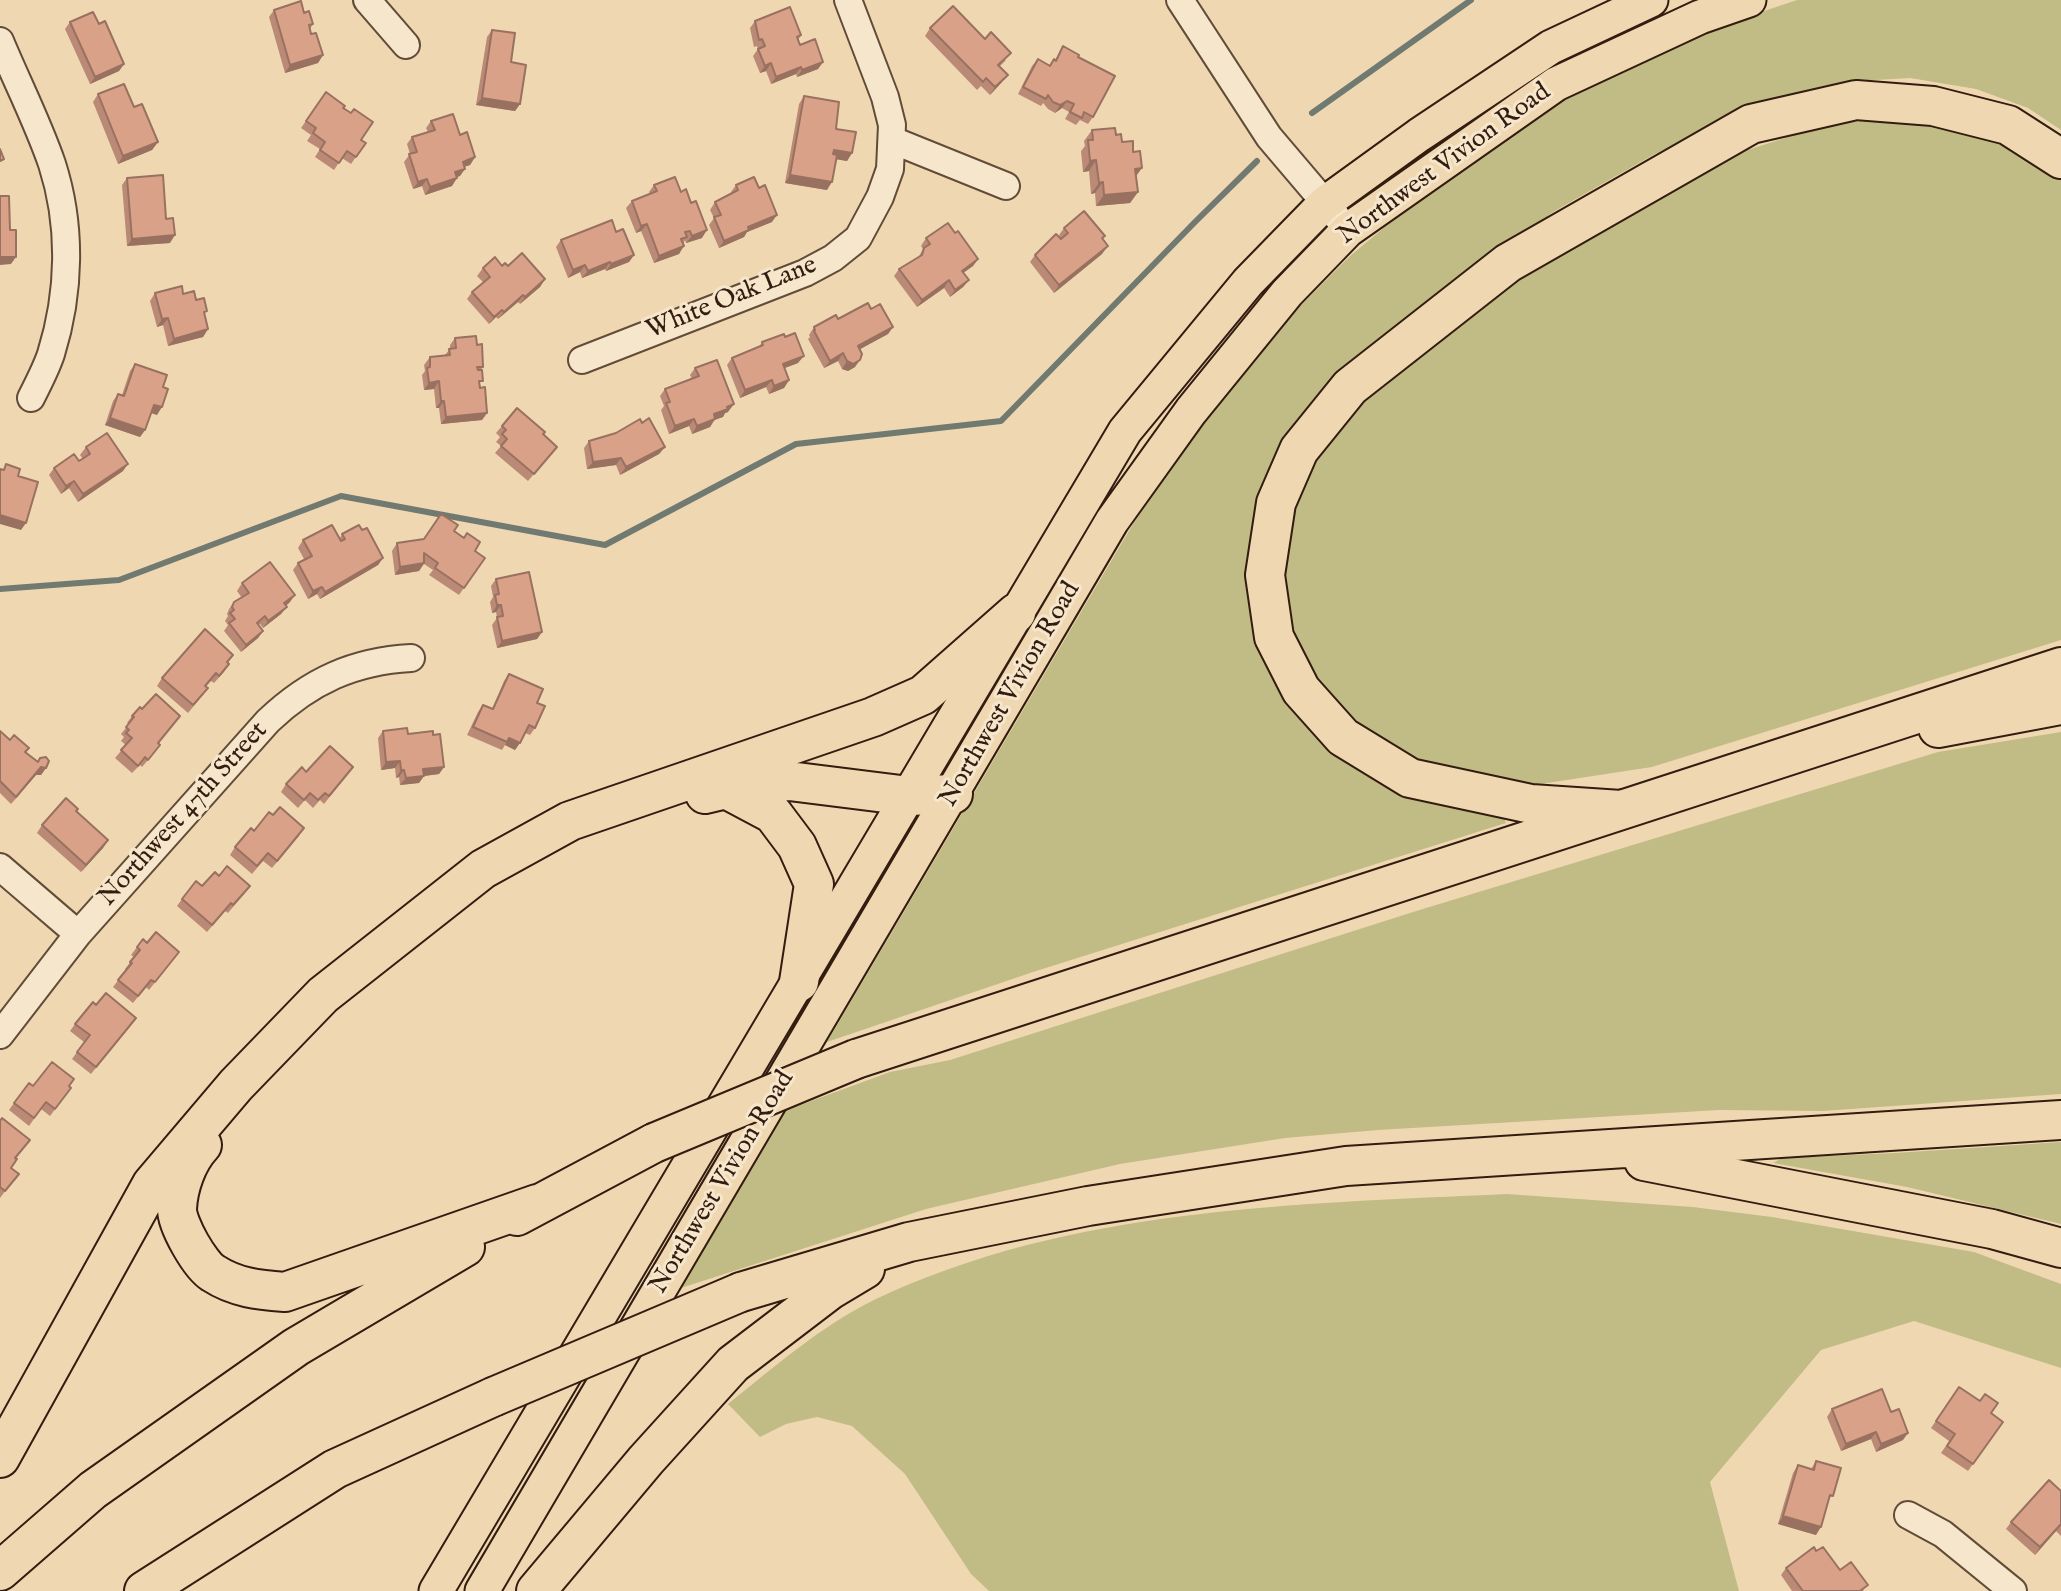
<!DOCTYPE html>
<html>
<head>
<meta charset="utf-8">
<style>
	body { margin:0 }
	canvas { display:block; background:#efd8b1 }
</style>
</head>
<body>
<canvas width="2061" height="1591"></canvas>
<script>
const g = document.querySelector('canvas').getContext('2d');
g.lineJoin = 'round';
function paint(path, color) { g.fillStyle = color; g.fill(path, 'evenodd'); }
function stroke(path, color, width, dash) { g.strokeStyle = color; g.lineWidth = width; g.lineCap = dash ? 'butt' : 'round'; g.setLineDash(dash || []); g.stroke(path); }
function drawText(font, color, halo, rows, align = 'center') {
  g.font = font + ' "IM FELL English",serif'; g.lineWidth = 6; g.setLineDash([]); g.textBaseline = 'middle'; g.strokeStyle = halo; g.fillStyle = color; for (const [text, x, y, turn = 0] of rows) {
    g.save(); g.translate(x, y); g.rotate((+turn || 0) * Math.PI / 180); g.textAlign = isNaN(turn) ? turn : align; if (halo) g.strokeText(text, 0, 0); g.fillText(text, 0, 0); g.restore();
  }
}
paint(new Path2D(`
	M1797 0H2061V130L2028 108 1976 89 1910 78 1841 82 1757 104 1653 155 1553 212 1436 299 1274 471 1284 686 1502 813 1506 823 1033 972 827 1042 1169 463 1277 329 1350 256 1445 177 1546 110 1632 65 1722 25Z
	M1927 113 1992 137 2061 174V640L1652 767 1534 785 1466 779 1413 763 1331 706 1305 664 1287 617 1284 539 1305 470 1339 424 1391 372 1535 264 1722 158 1826 125Z
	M2061 732V1094L1823 1111 1719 1110 1378 1130 1285 1138 1120 1164 926 1209 681 1288 784 1111 890 1072 950 1060 1413 912 1938 752Z
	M2061 1142V1224L1907 1187 1773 1163 1782 1158 1895 1153Z
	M1507 1194 1693 1207 1772 1217 1974 1252 2061 1284V1368L1914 1321 1821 1350 1710 1482 1739 1591H989L971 1574 905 1474 852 1426 817 1417 786 1424 760 1437 728 1404C774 1367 821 1326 874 1300 1069 1207 1295 1204 1507 1194Z`), '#c1bc86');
stroke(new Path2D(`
	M1312 113 1471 0
	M0 589 119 580 341 496 605 545 796 444 1001 421 1195 222 1257 161`), '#717a71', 6);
const minor = new Path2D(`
	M367 0 406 45
	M1180 0 1269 137 1337 217
	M0 41C17 82 38 123 52 164 72 226 70 293 51 354 46 369 38 384 31 398
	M892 140 1006 186
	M582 360 805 273 833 258 858 238 880 197 890 169 892 125 885 97 848 0
	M0 867 78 934
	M0 1035 78 934 268 721C310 681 354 661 411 658
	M1908 1515 1943 1534 2013 1591`);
const major = new Path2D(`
	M436 1591 1125 431 1248 282 1325 203 1419 135 1551 47 1651 0
	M482 1591 1112 521 1191 411 1287 293 1348 230 1556 84 1700 17 1749 0`);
const highway = new Path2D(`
	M1938 728 2061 705
	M726 789 773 814 797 846 814 884 799 982
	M705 794 726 789 789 781 909 796 953 794
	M1621 810 1531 804 1410 778 1343 737 1301 690 1274 637 1265 575 1276 503 1299 450 1350 387 1508 263 1751 124 1856 100 1933 106 2008 125 2061 159
	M856 1059 2061 667
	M202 1145C187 1161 178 1187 177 1209 177 1225 200 1265 213 1273 236 1288 259 1290 285 1292L537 1204
	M1644 1161 1992 1229 2061 1248
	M517 1216 654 1143
	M741 1292 909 1242 1088 1206 1346 1166 2061 1120
	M0 1458 152 1184 236 1085 323 995 483 869 570 821 873 717 923 695 1016 613
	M0 1571 93 1490 296 1347 465 1247
	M144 1591 335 1469 493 1397
	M536 1591 646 1460 733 1364 830 1290 865 1269`);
stroke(minor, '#624b38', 30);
stroke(major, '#331c10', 37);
stroke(highway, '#331c10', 42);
stroke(minor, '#f5e6cc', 26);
stroke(major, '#efd8b1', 33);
stroke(highway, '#efd8b1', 38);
const highwayBridge = new Path2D(`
	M654 1143 856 1059
	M493 1397 741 1292`);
stroke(highwayBridge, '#331c10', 42, []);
stroke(highwayBridge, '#efd8b1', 38);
paint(new Path2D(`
	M274 10 304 13 313 24 310 29 311 34 323 55 318 63 285 73 269 17Z
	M755 21 801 35 798 40 800 45 823 62 818 69 797 77 796 74 771 84 766 71 760 73 753 56 758 49 757 46 754 47 750 28Z
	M70 22 99 24 124 64 119 71 90 84 65 29Z
	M930 28 1006 60 1000 66 1002 82 990 95 981 86 977 90 925 36Z
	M492 30 520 104 515 111 476 105 487 37Z
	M1063 46 1078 57 1093 117 1088 124 1080 120 1076 125 1065 119 1069 112 1062 108 1055 113 1048 109 1043 103 1041 106 1018 94 1032 66 1038 59 1050 65 1054 59 1055 60Z
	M326 92 343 108 361 140 366 143 351 164 342 158 334 170 315 157 320 149 307 141 311 135 301 128Z
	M98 94 134 107 158 142 152 150 118 164 93 102Z
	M804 96 836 129 852 153 847 161 836 159 827 190 785 183 799 104Z
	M431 121 460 135 475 157 470 165 464 167 460 176 457 177 452 186 425 195 422 186 413 189 404 162 410 154 407 144 412 137 428 132 426 128Z
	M1092 130 1116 135 1122 142 1136 176 1138 192 1130 203 1096 206 1095 193 1091 194 1089 171 1083 172 1081 151 1085 146 1084 141Z
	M127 178 166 219 170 243 127 246 122 185Z
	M654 185 681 192 702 238 686 243 685 240 679 254 654 263 641 231 636 233 626 208 632 201 650 194 649 192Z
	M736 185 772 222 747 232 744 237 719 248 709 225 714 218 710 210 715 202 731 194V192Z
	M1064 228 1102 240V254L1054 293 1030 262 1035 255 1061 238 1059 235Z
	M616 232 634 255 629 262 606 271 605 269 582 278 580 272 568 278 556 247 561 240Z
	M955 233 978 259 973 266 963 273 969 280 963 287 950 297 944 288 917 307 894 276 899 269 918 258 923 249 921 246 926 238Z
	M508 266 545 279 540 287 520 304 518 302 498 319 496 317 489 324 467 299 472 292 483 282 477 276 483 268Z
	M155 293 183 294 196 300 204 315 208 329 203 337 168 346 163 325 157 327 150 301Z
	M871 309 893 327 888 334 860 349 855 367 848 371 842 369 838 361 824 368 808 339 810 337 809 335 814 327Z
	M455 338 477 345 483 367 481 370 479 386 487 413 482 420 441 424 439 408H436L434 389 424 390 422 375 425 371 424 365 430 357 444 356 450 349V345Z
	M762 342 798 363 784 368 789 380 784 388 769 394 766 387 740 398 727 365 732 358 759 347Z
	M135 364 163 387 157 415 151 413 145 430 140 437 105 425 113 401 118 394 122 395 130 371Z
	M695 368 728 412 725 413 723 417 715 419 710 427 692 434 689 426 669 434 661 410 664 406 660 396 665 389 692 379 690 375Z
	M642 423 665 447 659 454 620 475 616 465 587 469 584 448 589 441 616 433Z
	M502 426 543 434 557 447 528 481 495 453 501 446 496 442 500 437 496 433Z
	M86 447 123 471 78 502 69 488 61 494 49 475 54 468 79 461 83 459 80 455Z
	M362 530 383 558 378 565 320 599 317 594 308 599 293 570 298 563 304 559 298 548 303 540 340 538 342 534Z
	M454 531 475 551 485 558 459 595 429 575 433 570 424 564 419 571 395 575 392 551 397 543 424 539Z
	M496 579 542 632 537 639 497 648 492 625 497 618 496 612 492 613 490 602 493 597 491 586Z
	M242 583 290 602 286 606 281 614 263 628 260 624 258 625 263 631 258 638 241 652 224 631 228 625 225 621 228 616 227 614 229 609 234 602 242 598 237 591Z
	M227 663 229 664 224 672 214 683 211 681 206 686 203 695 188 713 157 686 162 678Z
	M509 674 537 703 535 728 530 735 525 733 515 750 505 745 502 750 467 735 478 712 483 705 492 709 504 681Z
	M132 716 159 744 155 752 142 767 140 765 132 773 115 758 126 745 121 741 124 737 121 734 129 724 127 723Z
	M0 731 10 740 29 748 26 752 46 768 41 775H36L11 804 0 793Z
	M383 731 408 734 433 735 444 767 439 774 424 776 419 783 400 785 399 777 396 778 395 768 381 770 378 738Z
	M306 772 348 774 324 804 320 800 313 808 305 800 298 808 281 792 286 784Z
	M76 811 108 840 103 848 81 872 37 833 42 825Z
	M273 815 299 836 272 868 263 861 252 874 230 855 235 847Z
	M202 886 245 893 228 913 225 911 207 932 177 906 182 899Z
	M147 943 179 952 149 990 146 987 133 1003 113 987 126 970 125 969 134 957 131 955 137 947Z
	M75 1024 131 1025 91 1074 72 1059 84 1042 70 1031Z
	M33 1086H69L66 1095 50 1116 41 1109 29 1126 9 1110 14 1103Z
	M0 1121 30 1140 16 1158 11 1168 13 1181 0 1198Z
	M1959 1387 1980 1401 1991 1413 2003 1422 1968 1471 1941 1453 1949 1441 1931 1428Z
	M1832 1409 1903 1440 1876 1452 1871 1439 1841 1451 1827 1417Z
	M1816 1461 1828 1502 1816 1535 1778 1524 1793 1473 1798 1465 1811 1469Z
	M2061 1491V1536L2056 1531 2035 1555 2006 1529 2011 1522Z
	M1816 1551 1840 1570 1864 1591H1792L1781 1575 1786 1568Z`), '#bb8a76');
paint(new Path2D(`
	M323 55 318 63 285 73 290 65Z
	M823 62 818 69 797 77 802 70Z
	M771 63 766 71 760 73 765 66Z
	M124 64 119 71 90 84 95 77Z
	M801 67 796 74 771 84 776 77Z
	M1008 75 1002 82 990 95 995 87Z
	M482 98 520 104 515 111 476 105Z
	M1067 101 1062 108 1055 113 1060 105Z
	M158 142 152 150 118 164 123 156Z
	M834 150 852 153 847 161 829 158Z
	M475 157 470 165 457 169 463 162Z
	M1096 160 1089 171 1083 172 1090 161Z
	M1142 168 1134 179 1135 169Z
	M465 169 460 176 450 179 455 172Z
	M790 175 832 182 827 190 785 183Z
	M457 178 452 186 425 195 430 187Z
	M427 179 422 186 413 189 418 182Z
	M1103 182 1095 193 1091 194 1099 183Z
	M1138 192 1130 203 1096 206 1104 195Z
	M777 215 772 222 747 232 744 237 719 248 724 241 748 227Z
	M647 224 641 231 636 233 641 226Z
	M707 230 702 238 686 243 692 236Z
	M175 235 170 243 127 246 132 239Z
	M684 246 679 254 654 263 659 256Z
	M1108 246 1102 254 1054 293 1059 285Z
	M634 255 629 262 606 271 611 264Z
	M0 257H16L11 264 0 265Z
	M978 259 973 266 956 278 962 271Z
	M610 262 605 269 582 278 588 271Z
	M585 265 580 272 568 278 573 270Z
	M545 279 540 287 520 304 525 297Z
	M949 280 944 288 917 307 922 300Z
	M969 280 963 287 950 297 955 290Z
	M523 295 518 302 498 319 504 312Z
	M502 310 496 317 489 324 494 317Z
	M168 318 163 325 157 327 162 319Z
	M893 327 888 334 853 353 858 346Z
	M208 329 203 337 168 346 174 339Z
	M843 353 838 361 824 368 830 361Z
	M804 356 798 363 777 371 783 364Z
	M860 360 855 367 848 371 842 369 847 361Z
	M772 380 766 387 740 398 745 390Z
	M789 380 784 388 769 394 774 386Z
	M439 381 434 389 424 390 429 383Z
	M441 401H444L439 408H436Z
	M734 404 728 412 725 413 723 417 709 422 714 414Z
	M154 405 162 407 157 415 149 412Z
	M487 413 482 420 441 424 446 417Z
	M110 418 145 430 140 437 105 425Z
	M694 419 689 426 669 434 675 426Z
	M715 419 710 427 692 434 697 426Z
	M665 447 659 454 620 475 626 467Z
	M621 458 616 465 587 469 593 462Z
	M128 464 123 471 78 502 83 494Z
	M74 481 69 488 61 494 66 486Z
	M0 515 26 523 21 530 0 524Z
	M383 558 378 565 320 599 325 592Z
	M424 563 419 571 395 575 400 567Z
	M322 587 317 594 308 599 313 591Z
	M295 595 290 602 279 611 284 603Z
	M497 605H501L496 612 492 613Z
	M287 607 281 614 263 628 268 621Z
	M263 631 258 638 241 652 246 645Z
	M542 632 537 639 497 648 502 641Z
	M509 738 520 743 515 750 505 745Z
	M400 761 395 768 381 770 386 762Z
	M41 767 46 768 41 775H36L11 804Z
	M444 767 439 774 424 776 419 783 400 785 406 778 423 769Z
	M401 770H404L399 777 396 778Z
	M108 840 103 848 81 872 86 865Z
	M1876 1432 1871 1439 1841 1451 1846 1444Z
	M1908 1433 1903 1440 1876 1452 1881 1444Z
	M1783 1516 1821 1527 1816 1535 1778 1524Z
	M2061 1524 2056 1531 2035 1555 2040 1547Z`), '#997160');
const building = new Path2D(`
	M301 1 304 13 309 11 313 24 309 25 311 34 316 33 323 55 290 65 274 10Z
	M953 6 985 39 991 32 1011 53 998 65 1008 75 995 87 986 78 983 82 930 28Z
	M790 7 801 35 797 37 800 45 815 39 823 62 802 70 801 67 776 77 771 63 765 66 758 49 765 46 762 39 759 40 755 21Z
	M93 12 99 24 105 21 124 64 95 77 70 22Z
	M492 30 515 33 511 62 526 65 520 104 482 98Z
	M1063 46 1079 55 1078 57 1115 76 1093 117 1084 112 1082 118 1070 112 1074 104 1067 101 1060 105 1053 102 1048 95 1046 99 1023 87 1038 59 1050 66 1054 59 1056 61Z
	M124 84 134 107 142 104 158 142 123 156 98 94Z
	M326 92 345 106 343 108 351 113 354 109 373 122 361 140 366 143 356 157 347 151 339 163 320 150 325 142 313 133 316 128 306 121Z
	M804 96 839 102 836 129 856 132 852 153 834 150 833 154 837 155 832 182 790 175Z
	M453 114 460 135 467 132 475 157 463 162 465 169 455 172 457 178 430 187 427 179 418 182 409 154 417 152 412 137 435 130 431 121Z
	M1115 128 1116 135 1121 134 1122 142 1133 141V152L1140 151 1142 168 1135 169 1138 192 1104 195 1103 182 1099 183 1096 160 1090 161 1088 140H1093L1092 130Z
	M0 149 4 159 0 161Z
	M163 175 166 219 173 218 175 235 132 239 127 178Z
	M675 177 681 192 686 189 691 203 696 201 707 230 692 236 690 231 685 232 687 237 681 239 684 246 659 256 647 224 641 226 632 201 657 191 654 185Z
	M754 177 759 188 765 185 777 215 748 227 749 230 724 241 714 217 721 215 715 202 738 190 736 185Z
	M0 196H9L10 230H16V257H0Z
	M1084 211 1105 236 1102 238 1108 246 1059 285 1035 255 1056 234 1061 239 1068 233 1064 228Z
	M612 220 616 232 623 229 634 255 611 264 610 262 588 271 585 265 573 270 561 240Z
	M948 223 955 233 958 231 978 259 962 271 969 280 955 290 949 280 922 300 899 269 922 255 924 248 930 244 926 238Z
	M522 253 545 279 525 297 523 295 504 312 502 310 494 317 472 292 490 277 483 268 495 257 502 266 505 263 508 266Z
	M182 286 183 294 194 291 196 300 204 298 207 311 204 312 208 329 174 339 168 318 162 319 155 293Z
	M868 303 871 309 880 304 893 327 858 346 862 354 860 360 853 364 847 361 843 353 830 361 814 331 815 330 814 327 836 315 838 319Z
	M795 333 804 356 783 364 789 380 774 386 772 380 745 390 732 358 763 345 762 342 784 334 785 337Z
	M476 336 477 345 482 344 483 367H477L478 370H482L483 381H479L480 388 485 387 487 413 446 417 444 401H441L439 381 429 383 427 368 430 367V357L450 355 449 349 456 348 455 338Z
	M717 360 734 404 727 407 728 409 714 414 715 419 697 426 694 419 675 426 666 403 670 402 665 389 699 376 695 368Z
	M135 364 167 375 163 387 168 389 162 407 154 405 145 430 110 418 118 394 124 396Z
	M517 408 545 432 543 434 557 447 534 474 501 446 507 439 502 434 506 430 502 426Z
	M649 418 665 447 626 467 621 458 593 462 589 441 616 433 640 419 642 423Z
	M107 433 128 464 83 494 74 481 66 486 54 468 74 454 79 461 90 454 86 447Z
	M6 464 20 469 18 476 38 482 26 523 0 515V469L4 470Z
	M441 514 458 525 454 531 464 538 467 533 480 542 475 551 485 558 464 588 435 568 438 563 424 553V563L400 567 397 543 424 539Z
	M332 525 341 541 345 539 342 534 359 525 362 530 367 528 383 558 325 592 322 587 313 591 298 563 312 556 303 540Z
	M270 562 295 595 284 603 287 607 268 621 265 616 257 623 263 631 246 645 229 623 235 619 230 613 234 610 232 607 234 602 249 593 242 583Z
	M529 572 542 632 502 641 497 617 503 616 501 605H497L495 595 499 594 496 579Z
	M205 629 233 655 227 662 229 664 219 676 216 673 205 686 208 688 193 705 162 678Z
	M509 674 543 689 537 703 545 706 535 728 529 725 520 743 509 738 507 742 473 727 483 705 493 709Z
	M156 694 180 716 158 743 160 745 148 760 145 757 138 766 121 750 132 738 126 733 129 730 126 727 134 717 132 716 140 707 142 709Z
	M407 728 408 734 433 731V735L440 734 444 767 423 769 424 776 406 778 404 770H401L400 761 386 762 383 731Z
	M0 731 10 740 14 735 29 748 25 752 38 762 40 758 46 757 49 761 46 768 41 767 16 797 0 781Z
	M330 746 353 767 329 796 325 793 318 800 310 793 304 800 286 784 302 767 306 772Z
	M66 798 78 809 76 811 108 840 86 865 42 825Z
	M280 807 304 828 277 861 268 853 257 866 235 847 251 828 254 831 269 812 273 815Z
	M227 866 250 886 233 905 231 903 212 925 182 899 196 881 202 886 215 872 219 876Z
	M156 932 179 952 155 982 151 980 138 996 118 980 132 963 130 962 140 950 137 947 143 939 147 943Z
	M106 993 136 1018 96 1067 77 1052 90 1035 75 1024 93 1002 96 1005Z
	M52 1062 74 1079 69 1086 71 1088 55 1109 46 1102 34 1118 14 1103 29 1083 33 1086Z
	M2 1118 30 1140 15 1158 17 1159 11 1168 19 1174 5 1191 0 1187V1121Z
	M1959 1387 1980 1401 1985 1394 1998 1403 1991 1413 2003 1422 1973 1464 1947 1446 1955 1434 1936 1421Z
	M1882 1389 1891 1412 1899 1409 1908 1433 1881 1444 1876 1432 1846 1444 1832 1409Z
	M1816 1461 1841 1468 1833 1496 1830 1495 1821 1527 1783 1516 1798 1465 1814 1470Z
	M2049 1480 2061 1491V1524L2040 1547 2011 1522Z
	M1814 1547 1816 1551 1823 1547 1840 1570 1851 1562 1868 1585 1860 1591H1803L1786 1568Z`);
paint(building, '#daa189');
stroke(building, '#997160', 2);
drawText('26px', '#331c10', '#f5e6cc', [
	["Northwest Vivion Road",1445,165,-36],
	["White Oak Lane",732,299,-22],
	["Northwest Vivion Road",1011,695,-60],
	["Northwest 47th Street",184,815,-48],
	["Northwest Vivion Road",723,1183,-59]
]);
</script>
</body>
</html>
